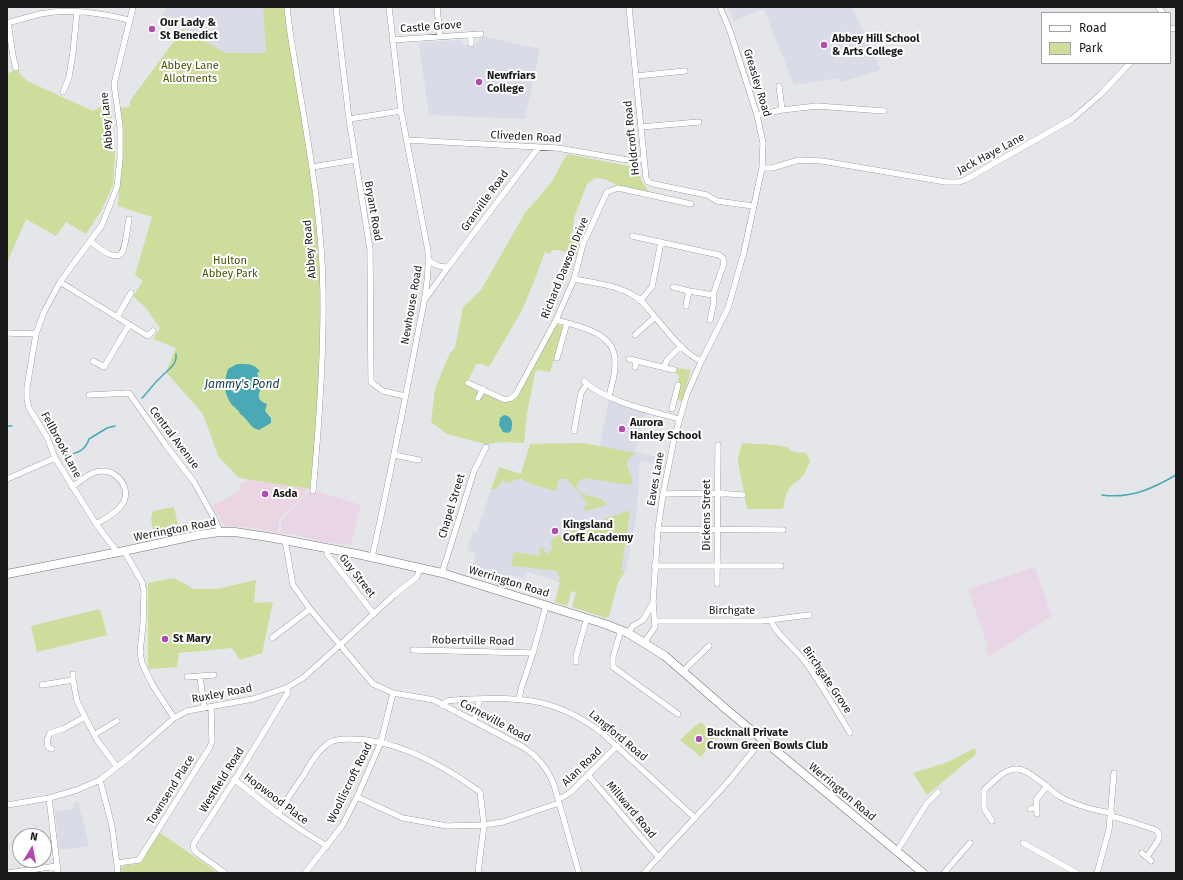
<!DOCTYPE html>
<html>
<head>
<meta charset="utf-8">
<style>
	body { margin:0 }
	#map { position:relative; width:1183px; height:880px; overflow:hidden; background:#e5e6ea; font-family:"Fira Sans",sans-serif }
	canvas { display:block }
	.frame { position:absolute; inset:0; border:8px solid #19191a; pointer-events:none }
	.legend { position:absolute; left:1041px; top:12px; width:130px; height:52px; box-sizing:border-box; background:#fff; border:1px solid #a3a3a3; margin:0; padding:5px 7px; list-style:none; font-size:12px; color:#19191a }
	.legend li { display:flex; align-items:center; gap:8px; height:20px }
	.legend b { width:20px; border:1px solid #a3a3a3 }
	.north { position:absolute; left:12px; top:828px; width:40px; height:40px; box-sizing:border-box; background:#fff; border:1px solid #a3a3a3; border-radius:50%; rotate:10deg; font-size:11px; font-weight:700; line-height:16px; text-align:center; color:#19191a }
	.north::after { content:''; display:block; margin:auto; width:14px; height:18px; background:#b14bb0; clip-path:polygon(50% 0,100% 100%,50% 72%,0 100%) }
</style>
</head>
<body>
<div id="map">
<canvas width="1183" height="880"></canvas>
<div class="frame"></div>
<ul class="legend">
<li><b style="height:5px;background:#fff"></b>Road</li>
<li><b style="height:11px;background:#ccdd9c"></b>Park</li>
</ul>
<div class="north">N</div>
</div>
<script>
const g = document.querySelector('canvas').getContext('2d');
g.lineJoin = 'round';
function paint(path, color) { g.fillStyle = color; g.fill(path, 'evenodd'); }
function stroke(path, color, width, dash) { g.strokeStyle = color; g.lineWidth = width; g.lineCap = dash ? 'butt' : 'round'; g.setLineDash(dash || []); g.stroke(path); }
function drawText(font, color, halo, rows, align = 'center') {
  g.font = font + ' "Fira Sans",sans-serif'; g.lineWidth = 4; g.setLineDash([]); g.textBaseline = 'middle'; g.strokeStyle = halo; g.fillStyle = color; for (const [text, x, y, turn = 0] of rows) {
    g.save(); g.translate(x, y); g.rotate((+turn || 0) * Math.PI / 180); g.textAlign = isNaN(turn) ? turn : align; if (halo) g.strokeText(text, 0, 0); g.fillText(text, 0, 0); g.restore();
  }
}
paint(new Path2D(`
	M247 480 307 488 305 494 282 516 279 522 278 533 255 528 225 526 222 523 212 506 241 490 239 485Z`), '#ecd5e2');
paint(new Path2D(`
	M309 489 361 505 351 545 324 542 297 535 280 533 282 520 296 504 305 497Z
	M1035 567 1052 616 989 657 985 651 987 645 968 589Z`), '#e8d6e7');
paint(new Path2D(`
	M166 7H263L267 53H226L170 21 161 18Z
	M728 7H852L881 70 841 82 839 78 794 85 764 9 734 21Z
	M481 36 540 49 525 119 429 115 419 43 460 40 466 45 476 44Z
	M609 400 646 412 635 452 665 459 663 466 640 461 637 512 626 570 618 582 609 616 606 618 572 607 576 593 572 591 567 606 555 602 560 582 527 572 525 579 510 575 507 584 471 573 476 553 467 551 473 531 477 532 499 467 521 474 530 444 583 443 600 446Z
	M78 801 89 846 59 850 55 812 74 809 73 803Z`), '#d9dbe6');
paint(new Path2D(`
	M263 7H284C299 100 320 198 321 292 322 358 317 424 310 489L239 478 218 456 203 414 166 372 176 348 153 339 160 328 145 307 133 296 143 281 135 275 152 217 118 206 123 128 119 108 130 107V101L183 29 226 53H266Z
	M15 70H19V73L27 81 93 111 110 101 115 156 113 185 101 211 86 234 66 222 56 236 26 219 7 263V74Z
	M567 154 639 168 641 180 649 192 617 185 605 179 595 178 587 184 574 218 573 230 569 238 580 243 576 256 559 250H552L550 254 545 252 535 279 522 310 489 367 482 364H476L469 379H467L465 384 477 391V394L475 399 479 401 483 395 486 394 505 402 513 400 555 327 558 325 563 326 564 329 556 357 553 362 550 372 539 370 535 373 527 414 524 443 504 442 485 444 447 434 431 422 435 389 446 362 450 353 455 348 463 307 481 290 525 213 551 183Z
	M676 368 691 370 682 402 678 399 677 385 679 376 675 372Z
	M583 443 635 453C633 456 630 457 628 460 624 468 634 475 632 483L629 485 585 478 582 479 577 484C576 497 590 495 599 498 602 499 605 502 607 504L604 506 585 511 583 508 587 505 585 502 586 501 567 479H559L556 491 534 485 521 479 514 480 511 483 502 481 496 489H491L499 467 521 474 530 444Z
	M742 443C753 444 776 444 786 447 789 448 791 451 794 452 802 455 806 447 810 462L803 476 790 487 786 495 783 509H747L739 467 738 458Z
	M174 507 179 530 154 535 151 519 153 511Z
	M627 511H629L630 513 621 571 625 572 618 582 609 616 606 618 572 607 576 592 571 591 567 606 555 602 560 583 558 582 560 578 557 571 512 566 513 552 541 556 539 551 541 547 545 549 543 551 548 554 553 547 551 545V542L553 538Z
	M174 578 194 589H217L256 580 254 603 273 602 262 653 240 660 232 648 179 653 177 667 148 669V583Z
	M100 609 107 635 37 652 31 626Z
	M701 722 716 737 701 757 680 740 695 726Z
	M975 748 976 753 974 756 927 795 913 773 948 762Z
	M159 832 218 873H121V869L123 866 141 863Z`), '#ccdd9c');
paint(new Path2D(`
	M237 364C246 364 253 363 260 371L257 373 262 386C258 395 256 400 267 404L265 411 271 418V423L259 430C249 428 248 418 240 414 239 410 235 408 232 405 223 393 224 382 228 369Z
	M504 415C513 416 513 424 511 431L508 433 503 432 499 425 500 418Z`), '#49aab6');
stroke(new Path2D(`
	M142 398C149 391 154 383 161 377 168 369 177 366 176 354
	M7 426H12
	M64 456C76 453 85 452 89 439L107 428 115 426
	M1102 495C1130 499 1152 489 1176 475`), '#49aab6', 1.5);
const minor = new Path2D(`
	M287 7 289 25C302 113 322 202 323 292 324 358 319 425 313 491
	M336 7 349 119 370 249 371 382 383 391 405 396
	M437 7 440 36
	M629 7 646 178 648 182 654 184 707 195 717 201 753 206
	M1158 7 1163 13
	M7 23C18 20 29 17 40 14 70 8 100 13 129 20
	M8 23 13 56 16 68
	M1170 29 1176 28
	M471 35V44
	M392 40 481 34
	M636 76 685 71
	M779 86 782 110
	M63 92 69 77 73 52 77 12
	M757 115 782 110 817 106 884 111
	M349 119 401 111
	M641 127 699 122
	M407 140 557 148 628 160 643 159
	M312 167 355 160
	M762 168H772L799 160 822 161 946 182H959L965 180 1072 119 1100 95 1130 63
	M632 236 719 255 723 258 724 263 713 295 714 301 710 320
	M91 242C127 270 123 252 129 219
	M429 260C435 266 440 267 448 267
	M574 279C594 283 618 285 636 297 643 301 649 310 655 317 668 332 683 353 701 361
	M60 282 148 336 153 331
	M673 287 689 291 713 295
	M426 298 448 267 538 148
	M640 301 652 287 661 242
	M686 306 689 291
	M117 317 131 293
	M556 320C578 326 614 332 615 360 616 372 612 385 609 396
	M7 333 36 334
	M635 335 655 317
	M557 358 567 323
	M629 359 674 370
	M93 361 104 367 129 325
	M635 367 636 361
	M664 368 667 360 681 346
	M584 381C604 401 651 411 679 419
	M468 383 503 399C510 400 512 398 516 394L556 320 574 279 583 244 607 192 618 188 691 204
	M89 395 129 393 165 444 194 482 214 518 220 532
	M478 398 483 389
	M672 409 678 385
	M574 431 581 393 587 384
	M394 455 419 460
	M7 479 55 458
	M72 487C81 481 91 471 102 471 119 470 133 492 121 506 115 514 104 519 96 524
	M663 494 717 493 743 495
	M658 529 783 530
	M285 540 293 585 310 609 373 684 393 693 434 700 523 747C537 756 548 769 554 785L579 873
	M328 548 327 554 374 614
	M124 551 142 582 144 591 143 625 140 652 142 663 152 684 174 718
	M118 553 96 524 55 458 47 437 29 408 27 399V387L36 334 44 312 60 282 102 225 117 187 120 159V126L114 84 133 7
	M372 557C387 491 400 425 413 358 419 323 430 287 428 251L401 111 389 7
	M654 566H781
	M442 573 474 471 486 447
	M717 584 718 445
	M771 620C775 634 797 650 806 663 822 685 836 710 850 733
	M655 621H762L809 615
	M621 630 613 657V667L678 714
	M628 633 633 626 643 620 653 603
	M272 638 310 609
	M644 643 655 627 653 602 658 529 663 494 674 439 687 394 700 364 728 308 744 252 762 168 763 143 757 115 730 31 720 7
	M413 650 533 653
	M576 662V656L587 618
	M683 671 709 646
	M187 677 214 675
	M200 677 204 707
	M73 680V674
	M42 685 73 680 77 701 85 717 97 740 117 767
	M519 699 521 689 533 653 546 606
	M442 705 447 701 455 700C514 697 553 695 602 733L695 818
	M474 721 480 699
	M95 734 117 721
	M52 749 48 747 47 740 50 733 63 729 85 717
	M588 775 659 858
	M234 779 278 814 304 832 327 846
	M100 780 112 826 118 873
	M357 797 403 818 447 826 484 825 503 822 559 803
	M49 798 58 873
	M558 799 563 797 571 792 617 746
	M7 805 49 798 77 790 100 780 131 756 174 718 187 711 253 699 286 688 303 678 341 644 394 595 417 577 420 568
	M1030 809 1037 808
	M278 814C286 801 294 789 303 776 310 764 317 751 329 743 334 739 344 739 350 739 397 739 443 765 480 792L484 825 478 873
	M1037 814 1036 800 1047 786
	M1111 816 1132 822 1156 830 1159 834V839L1147 857
	M992 821 984 808V790C992 783 1004 769 1016 769 1024 768 1034 777 1040 781 1047 786 1053 792 1059 796 1076 806 1093 810 1112 813
	M1023 843 1077 873
	M897 851 927 803 938 792
	M1142 853 1151 861
	M117 863 139 860 210 747 212 741 211 707
	M8 873 57 866
	M225 873 197 853 193 848 194 843 239 773 288 692 286 688
	M305 873 342 826 357 797 381 742 393 693
	M644 873 727 783 762 740
	M944 873 970 843
	M1097 873 1109 830 1114 773`);
const highway = new Path2D(`
	M7 574 124 551 198 535 220 532H235L274 538 357 554 442 573 605 624 628 633 665 656 727 710 923 873`);
stroke(minor, '#747579', 6);
stroke(highway, '#747579', 9);
stroke(minor, '#fff', 5.5);
stroke(highway, '#fff', 8);
for (const [x, y, r, color] of [
	[152,29,4,"#b14bb0"],
	[824,45,4,"#b14bb0"],
	[479,82,4,"#b14bb0"],
	[622,429,4,"#b14bb0"],
	[265,494,4,"#b14bb0"],
	[555,531,4,"#b14bb0"],
	[165,639,4,"#b14bb0"],
	[699,739,4,"#b14bb0"]
]) { const dot = new Path2D(); dot.arc(x, y, r, 0, 2 * Math.PI); g.fillStyle = color; g.fill(dot); stroke(dot, '#fff', 1.5); }
drawText('bold 11px', '#19191a', '#fff', [
	["Our Lady &",160,23],
	["St Benedict",160,36],
	["Abbey Hill School",832,39],
	["& Arts College",832,52],
	["Newfriars",487,76],
	["College",487,89],
	["Aurora",630,423],
	["Hanley School",630,436],
	["Asda",273,494],
	["Kingsland",563,525],
	["CofE Academy",563,538],
	["St Mary",173,639],
	["Bucknall Private",707,733],
	["Crown Green Bowls Club",707,746]
], 'left');
drawText('11px', '#19191a', '#fff', [
	["Castle Grove",431,27,-4],
	["Greasley Road",757,83,73],
	["Abbey Lane",107,121,-95],
	["Cliveden Road",526,137,3],
	["Holdcroft Road",632,138,-96],
	["Jack Haye Lane",991,154,-28],
	["Granville Road",485,201,-54],
	["Bryant Road",373,211,80],
	["Abbey Road",310,249,-95],
	["Richard Dawson Drive",565,268,-68],
	["Newhouse Road",412,305,-80],
	["Central Avenue",174,438,53],
	["Fellbrook Lane",61,445,62],
	["Eaves Lane",656,479,-80],
	["Chapel Street",452,506,-73],
	["Dickens Street",707,515,-90],
	["Werrington Road",175,530,-11],
	["Guy Street",357,576,52],
	["Werrington Road",509,582,17],
	["Birchgate",732,611],
	["Robertville Road",473,641,1],
	["Birchgate Grove",827,680,56],
	["Ruxley Road",222,694,-11],
	["Corneville Road",495,721,28],
	["Langford Road",618,736,40],
	["Alan Road",582,767,-44],
	["Westfield Road",222,780,-58],
	["Woolliscroft Road",350,783,-64],
	["Townsend Place",171,790,-58],
	["Werrington Road",842,792,40],
	["Hopwood Place",276,799,37],
	["Millward Road",631,810,50]
]);
drawText('11px', '#465404', '#fff', [
	["Abbey Lane",190,66],
	["Allotments",190,79],
	["Hulton",230,261],
	["Abbey Park",230,274]
]);
drawText('italic 12px', '#0c3a40', '#fff', [
	["Jammy's Pond",242,385]
]);
</script>
</body>
</html>
